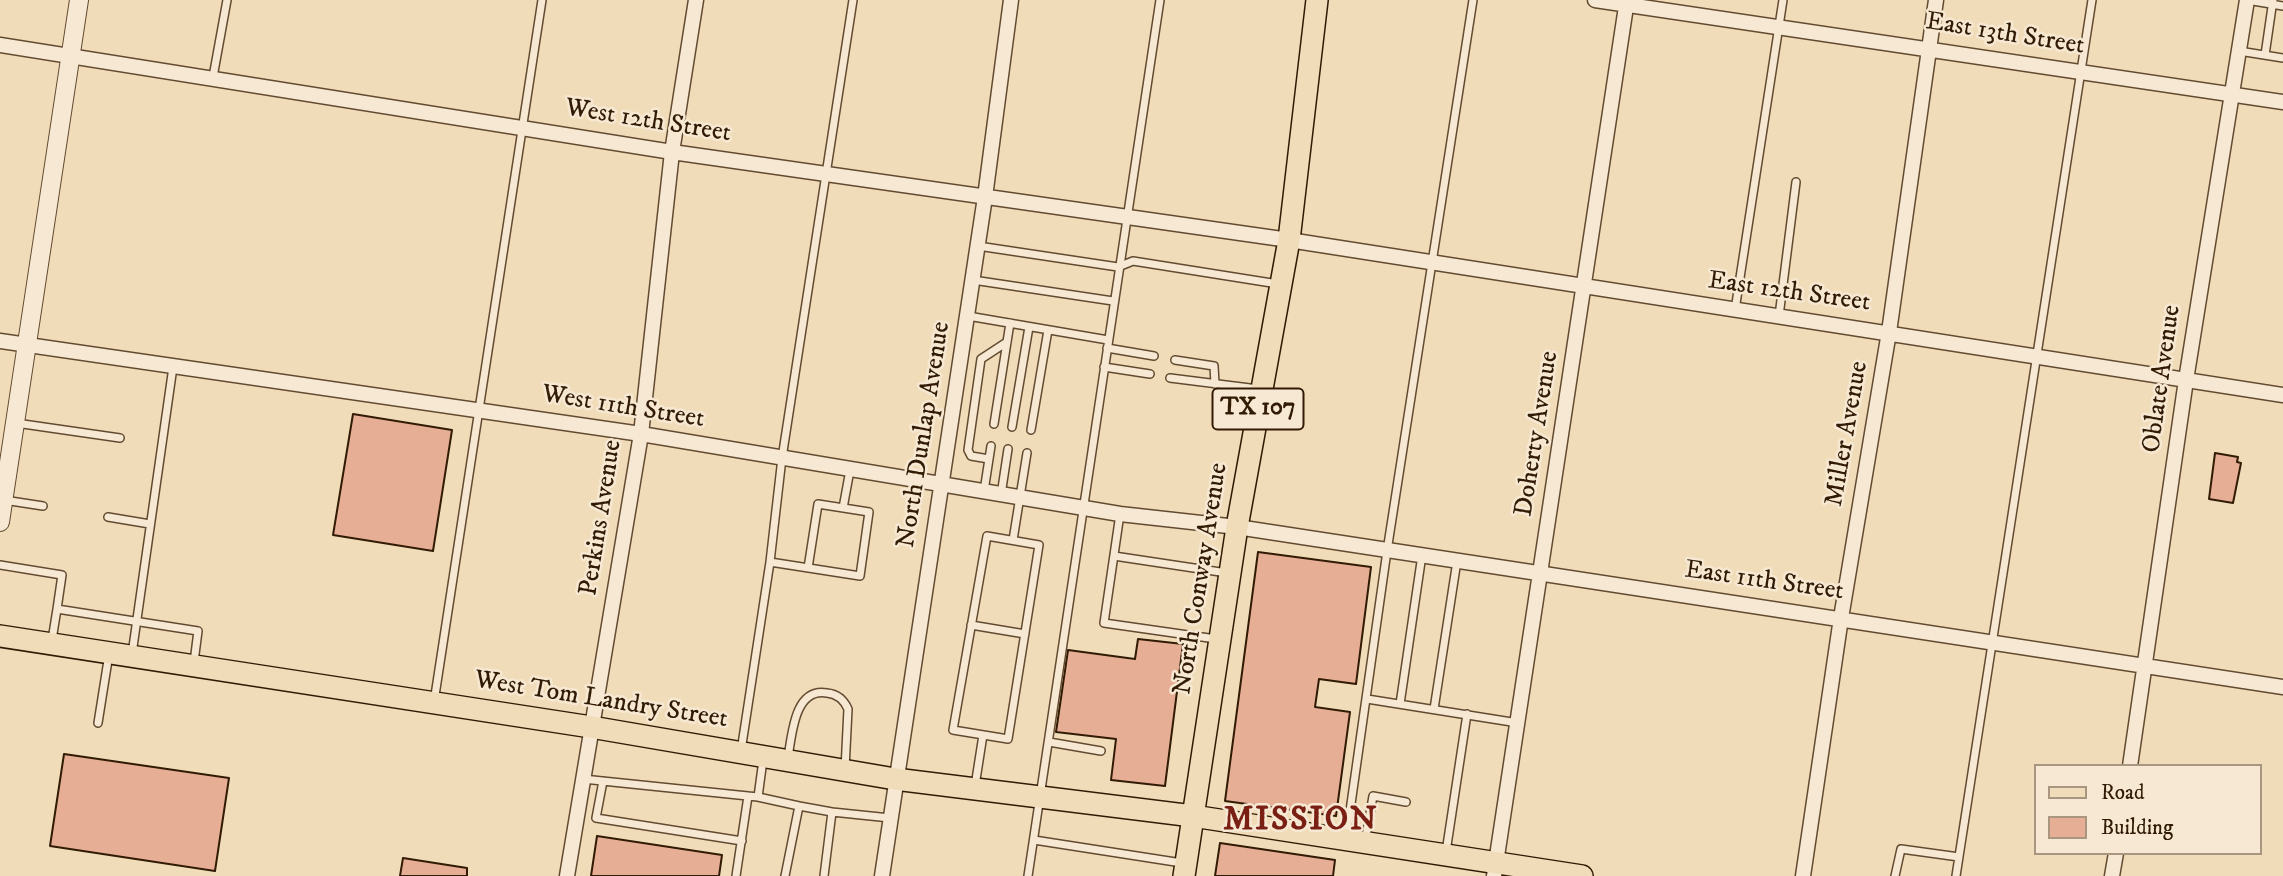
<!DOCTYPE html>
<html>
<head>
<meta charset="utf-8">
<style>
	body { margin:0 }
	#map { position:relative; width:2283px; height:876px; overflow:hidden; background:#f1dcb9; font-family:"IM FELL DW Pica",serif }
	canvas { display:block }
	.legend { position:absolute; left:2034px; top:764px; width:228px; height:91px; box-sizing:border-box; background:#f6e8d2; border:2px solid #a89680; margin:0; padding:9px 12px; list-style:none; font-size:21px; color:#321b04 }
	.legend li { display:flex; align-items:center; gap:14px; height:35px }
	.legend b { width:35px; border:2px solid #a89680 }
</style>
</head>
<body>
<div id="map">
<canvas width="2283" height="876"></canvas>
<ul class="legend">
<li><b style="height:9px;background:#f1dcb9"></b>Road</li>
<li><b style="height:19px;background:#e6ae94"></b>Building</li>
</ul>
</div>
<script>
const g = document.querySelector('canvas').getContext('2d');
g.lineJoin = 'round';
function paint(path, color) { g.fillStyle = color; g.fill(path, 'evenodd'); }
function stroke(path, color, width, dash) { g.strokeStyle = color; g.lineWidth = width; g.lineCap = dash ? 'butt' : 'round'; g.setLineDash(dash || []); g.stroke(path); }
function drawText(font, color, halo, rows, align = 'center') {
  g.font = font + ' "IM FELL DW Pica",serif'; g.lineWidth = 5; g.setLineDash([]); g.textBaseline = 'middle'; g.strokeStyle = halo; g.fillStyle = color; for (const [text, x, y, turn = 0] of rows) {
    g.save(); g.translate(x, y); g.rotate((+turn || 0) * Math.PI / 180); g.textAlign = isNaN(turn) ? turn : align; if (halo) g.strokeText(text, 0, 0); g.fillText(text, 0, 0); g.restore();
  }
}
const building = new Path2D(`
	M353 414 452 430 433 551 333 535Z
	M2215 453 2238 457 2237 462 2241 463 2233 503 2209 499Z
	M1258 552 1371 567 1356 684 1319 679 1315 707 1350 712 1336 816 1225 801Z
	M1138 639 1183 644 1165 786 1111 780 1116 739 1056 732 1068 650 1135 659Z
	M64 754 229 778 215 871 50 846Z
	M597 836 722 855 719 876H591Z
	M1220 843 1335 860 1333 876H1215Z
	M403 858 467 868V876H400Z`);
paint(building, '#e6ae94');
stroke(building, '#321b04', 2);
const service = new Path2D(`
	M2247 0 2283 6
	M2239 51 2283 58
	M2265 55 2273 0
	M213 77 227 0
	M978 246 1118 267 1133 261 1278 284
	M973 280 1113 301
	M1735 310 1783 0
	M968 316 1108 340
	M1779 316 1796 182
	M1107 348 1154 356
	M1175 360 1214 366 1215 384
	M1104 367 1150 374
	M1170 378 1258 389
	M16 423 120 438
	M994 424 1010 323
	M1012 427 1029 327
	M1031 430 1048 330
	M989 459 971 456 968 450 981 359 1007 342
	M984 491 991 446
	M1001 495 1008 449
	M4 500 43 506
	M843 508 850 470
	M1120 514 1104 623 1216 639
	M108 517 150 524
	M987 536 1039 545 1008 739 953 730Z
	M1013 540 1027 453
	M1114 556 1227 573
	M770 562 782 458 853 0
	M0 565 62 575 57 609
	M971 625 1025 634
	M52 640 57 609 198 631 194 662
	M132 654 173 367
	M1367 699 1518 723
	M434 702 542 0
	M1400 704 1422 555
	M1434 709 1457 561
	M98 723 109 654
	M1049 742 1101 751
	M741 751 770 562 860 576 869 512 818 504 808 568
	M788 757C792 736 794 687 827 693 838 694 844 700 848 709L845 769
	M583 779 748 796
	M603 781 596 818 742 841
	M975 786 983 735
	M758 797 799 806 785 876
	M799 806 832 812
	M1346 839 1387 551 1473 0
	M1034 840 1182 863
	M1365 842 1373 796 1406 802
	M1446 852 1467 714
	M736 876 748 796 758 797 763 760
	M824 876 832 812 890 818
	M1028 876 1160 0
	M1895 876 1901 849 1959 857
	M1956 876 2092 0`);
const minor = new Path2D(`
	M1595 0 2283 102
	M0 45 672 152 1289 240 2283 395
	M0 341 641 434 1120 514 1237 527 2283 687
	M2130 766 2186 380 2247 0
	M567 876 641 434 672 152 696 0
	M882 876 985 197 1011 0
	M1494 876 1627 0
	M1803 876 1841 618 1889 332 1936 0
	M2112 876 2116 853`);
const tertiary = new Path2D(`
	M0 522 79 0`);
const primary = new Path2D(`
	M0 636 591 727 895 779 1193 816 1582 876
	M1184 876 1237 527 1289 240 1317 0`);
stroke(service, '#624b31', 10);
stroke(minor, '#624b31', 17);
stroke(tertiary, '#624b31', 20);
stroke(primary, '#321b04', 24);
stroke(service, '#f6e8d2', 7);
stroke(minor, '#f6e8d2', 14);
stroke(tertiary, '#f6e8d2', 18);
stroke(primary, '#f1dcb9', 21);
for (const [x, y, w] of [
	[1258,409,91]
]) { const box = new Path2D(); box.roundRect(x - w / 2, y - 20.5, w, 41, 5); g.fillStyle = '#f6e8d2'; g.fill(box); stroke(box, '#321b04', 2); }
drawText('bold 24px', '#321b04', null, [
	["TX 107",1258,409]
]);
drawText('26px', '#321b04', '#f6e8d2', [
	["East 13th Street",2005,35,9],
	["West 12th Street",648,122,9],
	["East 12th Street",1789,293,8],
	["Oblate Avenue",2163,379,-82],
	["West 11th Street",623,408,9],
	["Doherty Avenue",1538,434,-81],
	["Miller Avenue",1848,434,-80],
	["North Dunlap Avenue",925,435,-81],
	["Perkins Avenue",602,518,-81],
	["North Conway Avenue",1202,579,-81],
	["East 11th Street",1764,582,8],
	["West Tom Landry Street",601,701,9]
]);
g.letterSpacing = '2px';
drawText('bold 33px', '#7a1f14', '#f6e8d2', [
	["MISSION",1301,822]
]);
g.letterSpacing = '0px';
</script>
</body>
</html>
